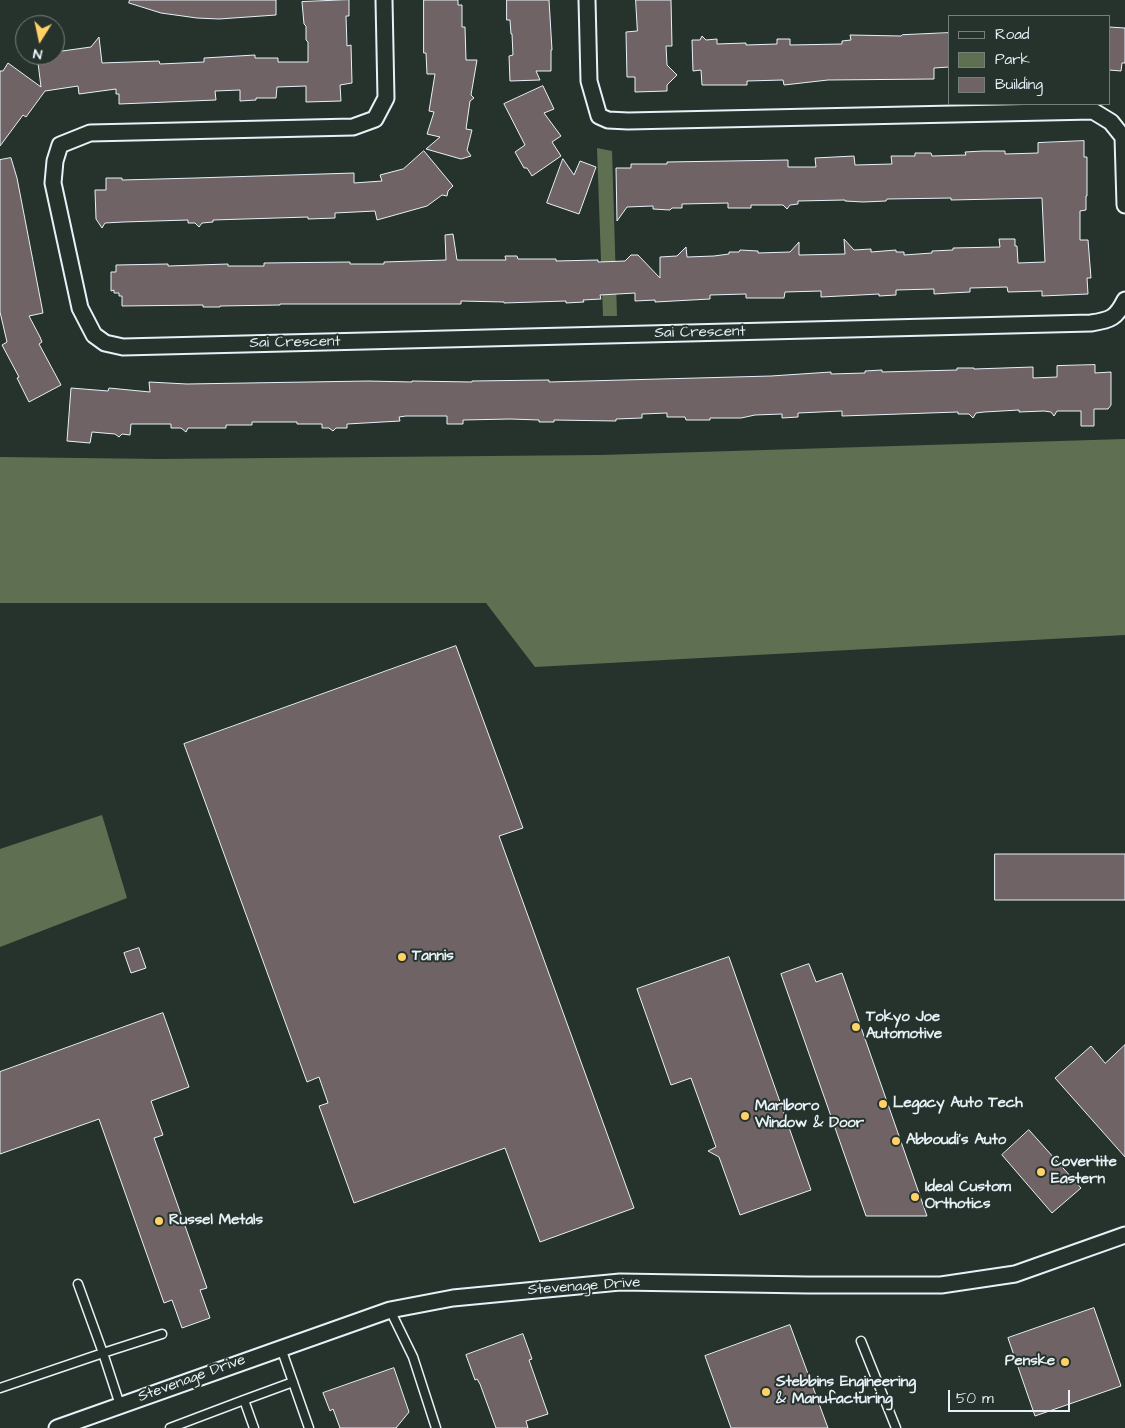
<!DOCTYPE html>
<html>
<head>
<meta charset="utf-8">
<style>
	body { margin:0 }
	#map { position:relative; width:1125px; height:1428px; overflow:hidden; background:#26332d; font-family:"Architects Daughter",sans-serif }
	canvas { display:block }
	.legend { position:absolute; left:948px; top:15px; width:162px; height:90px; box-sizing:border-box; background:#26332d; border:1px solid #747f7e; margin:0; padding:6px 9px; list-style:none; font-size:15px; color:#e8f1f8 }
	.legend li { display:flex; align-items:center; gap:10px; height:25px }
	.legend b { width:25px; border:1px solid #747f7e }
	.north { position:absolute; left:15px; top:15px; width:50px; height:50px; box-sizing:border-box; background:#26332d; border:1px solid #747f7e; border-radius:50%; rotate:190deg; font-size:14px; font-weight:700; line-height:20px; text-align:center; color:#e8f1f8 }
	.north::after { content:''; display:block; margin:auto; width:18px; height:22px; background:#ffd166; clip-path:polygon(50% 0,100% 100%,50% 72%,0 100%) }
	.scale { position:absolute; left:948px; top:1390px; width:122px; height:22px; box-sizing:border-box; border:2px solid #e8f1f8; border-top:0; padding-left:6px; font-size:15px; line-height:18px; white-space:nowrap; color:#e8f1f8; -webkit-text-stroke:4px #26332d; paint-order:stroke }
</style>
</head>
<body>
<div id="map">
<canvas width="1125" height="1428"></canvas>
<ul class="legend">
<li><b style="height:6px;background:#26332d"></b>Road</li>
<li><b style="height:14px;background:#5f7052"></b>Park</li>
<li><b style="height:14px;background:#6f6365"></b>Building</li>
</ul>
<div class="north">N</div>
<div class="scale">50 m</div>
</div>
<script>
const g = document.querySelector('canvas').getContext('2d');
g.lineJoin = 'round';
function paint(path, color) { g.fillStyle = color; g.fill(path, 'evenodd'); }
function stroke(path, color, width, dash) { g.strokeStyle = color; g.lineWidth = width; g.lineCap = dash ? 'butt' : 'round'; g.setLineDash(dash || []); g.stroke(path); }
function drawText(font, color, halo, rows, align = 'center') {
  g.font = font + ' "Architects Daughter",sans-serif'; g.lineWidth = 4; g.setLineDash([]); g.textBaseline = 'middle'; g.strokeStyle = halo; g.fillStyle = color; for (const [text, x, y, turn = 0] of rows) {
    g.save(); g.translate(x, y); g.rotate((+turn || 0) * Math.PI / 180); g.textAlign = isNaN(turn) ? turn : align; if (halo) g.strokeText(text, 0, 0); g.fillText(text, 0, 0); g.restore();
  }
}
paint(new Path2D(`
	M597 148 612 151 617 316H603Z
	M1125 439V635L535 667 486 603H0V457L160 459 601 455Z
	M102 815 127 898 0 947V849Z`), '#5f7052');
const building = new Path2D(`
	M130 0H276V15L219 19 197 18 161 13 129 3Z
	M349 0V16H346L347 46 351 45 352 83 340 85 341 101 306 102V86L277 87 276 98H256V100L240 101V90L215 91 216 100 119 104V94H116V89L79 94 78 86 45 91 26 117 23 115 0 146V71H3L8 63 41 87 37 55H55V52L91 47 99 37 102 63 159 61 160 64 204 62V58L255 55V58H278V62H308V42L306 40V26L304 24 302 2Z
	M424 0H458V5H462V27H465L466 60H477L471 95 474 98 470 101 466 129 472 130 467 150 471 156 461 159 426 149 440 137 427 134 434 112 429 111 435 74H427L426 53H424Z
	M507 0H549L552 50H551V71H536L540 80 510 81 509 56 513 55 512 34H511L510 20H507Z
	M636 0H671L672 46H666L667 65 677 75 667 85V91L635 92V77H627L626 32 637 31Z
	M1109 27 1125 28V63H1122L1121 71 1109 70Z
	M949 33V67L934 68V79L828 80 784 85 783 80 747 81V85H702L701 70 693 71 692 40H700L702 36 706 40 717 39V44L746 43V45L777 44V39H790V45L842 44V41L851 40 850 35 901 36 902 35Z
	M543 86 554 109 544 113 561 136 552 142 561 156 532 176 527 168H524L515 152 525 145 504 104Z
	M1084 141V157H1087V196H1086V210L1080 211V240H1088L1091 278H1087L1088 294 1042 296V291L1008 292 1007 287 970 288V292L950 293 934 294V289L896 290V295L879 296V294L821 297V291L785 292 784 298H746V294L710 295V299L655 302V300L635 301V293L600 295 601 299 583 300 584 302 566 303V301L504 303V302L461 301V304H280V305L220 306V307H203V305L122 306V296H119V293H114V290L111 291V272H116V265L168 264V266L228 264V266H264V263L350 262V264H384V262L446 260 445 235 453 234 457 260H506L505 256H517L518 259H556V261L598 260V262L625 261 631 255H638L660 278V257L677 256 686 247 687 257 714 256 729 254V252H739L740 250 758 251V253L790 252 799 242V255L845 254 844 239 854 250 871 249V252L896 250V252H904V255L932 253V251L953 250V248L1000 247 999 239H1015V246H1017L1018 263 1045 262 1042 198 951 200V198L887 199 886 201 863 202 845 201V200L798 201V204L790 205 787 209 783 205H751V208H728V203L682 204V208H672L670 210 653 209V206L627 207 617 221 616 168H631V164H667V162L788 160V167H816L815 158 854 156 855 165 892 164 891 156H915V153H931L932 156 966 155 965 152 983 151H1005V154L1038 153V143Z
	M424 151 453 186 448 191 447 196 442 195 427 206 377 220 375 211 335 213V218L308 219V217L213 220V222L202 223 199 227 195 223H188V220L123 222 105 223 102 228 96 219 95 190H106V178H122V180L195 178 354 173V183L382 181 380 175 403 169Z
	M11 158 17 178 43 313 29 316 40 337 42 342 39 344 61 385 29 402 17 378 19 377 2 345 7 342 0 312V160Z
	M563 159 574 175 580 161 596 167 579 214 547 203Z
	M1095 365V373L1111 372V405L1108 409H1094V426H1081V411H1057L1054 416 1051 412 1044 411 1019 412V410L984 412 976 413 973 418 969 414H958V412L842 416V411L798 413V417L782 418V414L755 415 741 418H710V420H686L685 417H667V413L642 414V418L616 419V421L554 420V422H539V420L510 419 463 420V424H447V416H406L399 417 400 421 347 424V428H336L333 431 329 428H322V424H297V422H252V425H226V428H188L186 432 181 428H171V424H131L130 435 122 434 119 437 115 434 92 432 90 443 67 441 71 388 108 391 109 388 150 392 149 382 187 384 368 381 412 382V381L472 382V381L549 380V382L771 376 831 372V374L865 373V371L882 370V372L957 370V368H974V369L1033 367V378L1057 377V366Z
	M456 646 523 828 499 836 634 1208 540 1242 505 1148 354 1203 319 1106 328 1103 319 1077 307 1082 184 744Z
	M995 854H1125V900H995Z
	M139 948 146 968 131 973 124 953Z
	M729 957 811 1190 740 1215 719 1157 708 1151 716 1147 691 1078 671 1085 637 989Z
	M809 964 816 982 842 973 927 1216H866L781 974Z
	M163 1013 189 1087 151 1101 163 1135 154 1138 207 1288 200 1290 210 1318 182 1328 172 1300 164 1303 99 1119 0 1154V1072Z
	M1125 1045V1157L1055 1078 1091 1046 1105 1063Z
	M1029 1130 1081 1188 1052 1213 1002 1155Z
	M1094 1308 1121 1386 1035 1416 1008 1338Z
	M790 1325 828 1428H731L705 1356Z
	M523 1334 532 1359 529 1360 548 1414 526 1421 528 1428H496L480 1384 477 1379 475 1380 466 1355Z
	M394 1368 409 1412 396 1428H340L333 1409 330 1411 323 1393Z`);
paint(building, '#6f6365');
stroke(building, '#e8f1f8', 1);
const lane = new Path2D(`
	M390 1310 413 1357 436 1428
	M861 1341 896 1428
	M281 1348 309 1428
	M0 1388 103 1353 78 1284
	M244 1400 293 1382
	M120 1405 103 1353 162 1334
	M170 1428 244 1400 254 1428`);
const street = new Path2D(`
	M384 0 386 98 375 119 353 127 90 133 60 145 55 161 53 183 80 308 94 335 105 343 123 347 1091 323C1111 320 1116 318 1125 300
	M587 0 589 81 599 116 608 120 628 121 1093 111 1111 122 1123 137 1125 205
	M57 1428 390 1310 453 1298 620 1282 808 1285H941L1015 1274 1125 1235`);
stroke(lane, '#e8f1f8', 11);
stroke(street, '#e8f1f8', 19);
stroke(lane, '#26332d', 8);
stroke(street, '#26332d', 15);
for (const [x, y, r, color] of [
	[402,957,5,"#ffd166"],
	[856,1027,5,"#ffd166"],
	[883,1104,5,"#ffd166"],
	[745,1116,5,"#ffd166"],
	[896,1141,5,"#ffd166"],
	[1041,1172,5,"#ffd166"],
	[915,1197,5,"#ffd166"],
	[159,1221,5,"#ffd166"],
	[1065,1362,5,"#ffd166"],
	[766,1392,5,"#ffd166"]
]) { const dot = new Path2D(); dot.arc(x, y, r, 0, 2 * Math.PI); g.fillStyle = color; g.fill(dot); stroke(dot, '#26332d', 2); }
drawText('15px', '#e8f1f8', '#26332d', [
	["Sai Crescent",700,333,-1],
	["Sai Crescent",295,343,-1],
	["Stevenage Drive",584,1287,-4],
	["Stevenage Drive",192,1379,-20]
]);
drawText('bold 15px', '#e8f1f8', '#26332d', [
	["Tannis",412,957],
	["Tokyo Joe",866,1018],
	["Automotive",866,1035],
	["Legacy Auto Tech",893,1104],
	["Marlboro",755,1107],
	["Window & Door",755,1124],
	["Abboudi's Auto",906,1141],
	["Covertite",1051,1163],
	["Eastern",1051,1180],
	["Ideal Custom",925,1188],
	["Orthotics",925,1205],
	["Russel Metals",169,1221],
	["Penske",1055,1362,"right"],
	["Stebbins Engineering",776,1383],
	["& Manufacturing",776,1400]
], 'left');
</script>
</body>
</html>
